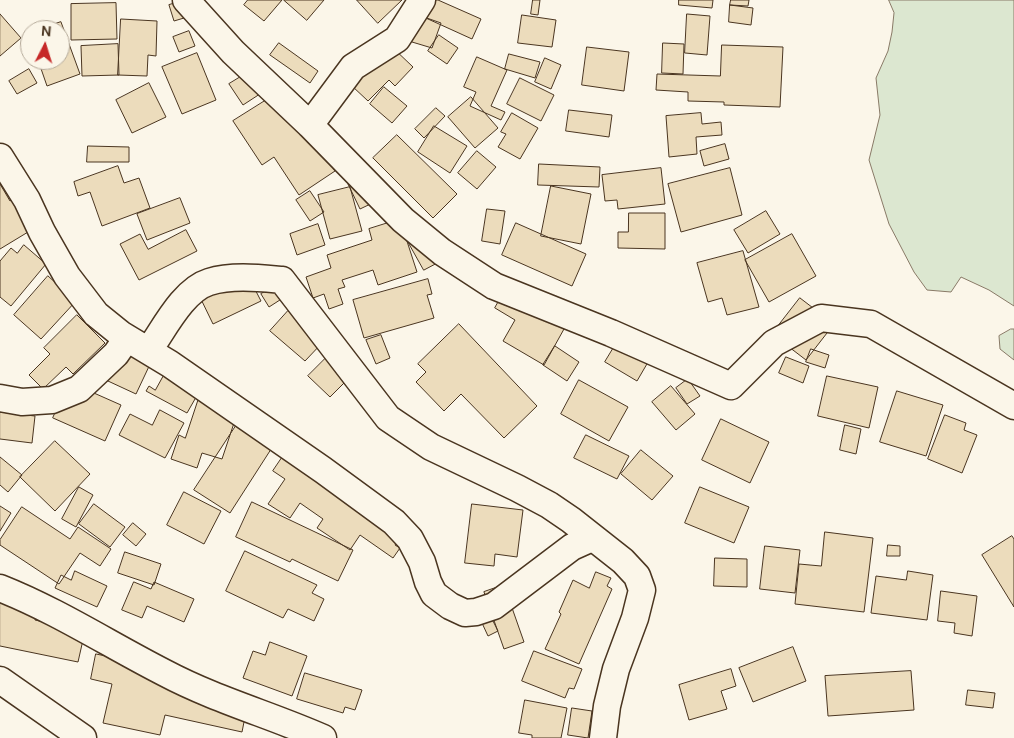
<!DOCTYPE html>
<html>
<head>
<meta charset="utf-8">
<style>
	body { margin:0 }
	#map { position:relative; width:1014px; height:738px; overflow:hidden; background:#fbf6e9; font-family:"DM Sans",sans-serif }
	canvas { display:block }
	.north { position:absolute; left:20px; top:20px; width:50px; height:50px; box-sizing:border-box; background:#fbf6e9; border:1px solid #b4a999; border-radius:50%; rotate:5deg; font-size:14px; font-weight:700; line-height:20px; text-align:center; color:#4a3520 }
	.north::after { content:''; display:block; margin:auto; width:18px; height:22px; background:#c62828; clip-path:polygon(50% 0,100% 100%,50% 72%,0 100%) }
</style>
</head>
<body>
<div id="map">
<canvas width="1014" height="738"></canvas>
<div class="north">N</div>
</div>
<script>
const g = document.querySelector('canvas').getContext('2d');
g.lineJoin = 'round';
function paint(path, color) { g.fillStyle = color; g.fill(path, 'evenodd'); }
function stroke(path, color, width, dash) { g.strokeStyle = color; g.lineWidth = width; g.lineCap = dash ? 'butt' : 'round'; g.setLineDash(dash || []); g.stroke(path); }
const green = new Path2D(`
	M889 0H1014V306L989 290 961 277 951 292 927 290 914 272 889 224 869 160 880 115 876 78 888 51 892 32 894 13Z
	M1011 329H1014V360L1000 349 999 336Z`);
paint(green, '#dce7d0');
stroke(green, '#887966', 1);
const building = new Path2D(`
	M186 0 194 15 174 21 169 5Z
	M248 0H282L264 21 244 5Z
	M284 0H324L307 20Z
	M357 0H402L378 23Z
	M424 0H438L481 19 472 39 417 14Z
	M533 0H540L538 15 531 14Z
	M679 0H713L712 8 679 5Z
	M731 0H749L748 6 730 5Z
	M116 3 117 39 71 40V4Z
	M730 5 753 8 751 25 729 22Z
	M0 14 21 38 0 56Z
	M687 14 710 16 707 55 685 53Z
	M522 15 556 20 552 47 518 43Z
	M421 16 441 23 432 48 412 42Z
	M121 19 157 21 156 56 148 55 147 76 118 75Z
	M61 22 80 74 47 86 38 60H60V30L40 29Z
	M189 31 195 46 179 52 173 37Z
	M439 35 458 48 447 64 428 51Z
	M279 43 318 71 310 83 270 55Z
	M663 43 684 44 683 74 662 73Z
	M118 44 119 75 82 76 81 46Z
	M722 45 783 47 780 107 724 105V102L688 101V92L656 90 657 74 720 76Z
	M391 46 413 67 395 86 389 80 368 101 352 86Z
	M587 47 629 52 624 91 582 85Z
	M197 53 216 100 182 114 162 67Z
	M509 54 540 62 535 78 505 69Z
	M477 57 507 70 491 106 505 112 501 120 470 106 476 92 464 87Z
	M545 58 561 65 551 89 535 82Z
	M29 69 37 83 17 94 9 81Z
	M252 70 266 90 243 105 229 84Z
	M520 78 554 95 541 121 507 104Z
	M149 83 166 117 132 133 116 100Z
	M384 87 407 106 392 123 370 104Z
	M276 94 310 132 335 171 299 195 274 157 262 165 233 121Z
	M471 97 498 128 475 148 448 117Z
	M436 108 445 116 424 138 415 129Z
	M569 110 612 115 609 137 566 131Z
	M512 113 538 128 520 159 498 147 506 134 501 132Z
	M701 113 702 124 721 122 722 135 696 137 697 154 669 157 666 116Z
	M434 126 467 146 450 173 418 152Z
	M397 135 457 194 433 218 373 158Z
	M725 144 729 159 704 166 700 151Z
	M88 146 129 147V162H87Z
	M477 151 496 167 477 189 458 173Z
	M539 164 600 167 599 187 538 185Z
	M118 166 124 183 139 178 150 208 102 226 90 192 78 196 74 182Z
	M661 168 665 204 618 209 617 200 605 201 602 175Z
	M730 168 742 215 681 232 668 184Z
	M371 173 383 198 360 209 348 184Z
	M0 184 10 201 14 198 33 229 0 249Z
	M551 186 591 194 581 244 541 236Z
	M350 187 362 231 330 239 318 195Z
	M310 191 324 212 310 221 296 200Z
	M180 198 190 223 147 240 137 214Z
	M487 209 505 211 500 244 482 241Z
	M766 211 780 234 748 253 734 230Z
	M629 213H665V249L618 248V232H628Z
	M404 218V232L417 272 378 285 373 270 342 280 345 287 338 289 343 304 329 309 324 294 313 298 306 277 331 268 327 255 372 240 369 229Z
	M516 223 586 254 572 286 502 255Z
	M318 224 325 245 297 255 290 234Z
	M186 230 197 251 139 280 120 244 140 234 148 249Z
	M403 233 441 261 424 270Z
	M792 234 816 276 769 302 745 260Z
	M24 245 46 264 11 306 0 297V261L11 248 17 253Z
	M743 251 759 307 727 315 722 298 708 302 697 263Z
	M244 268 261 301 213 324 197 291Z
	M48 276 76 301 41 339 14 315Z
	M428 279 432 294 427 295 434 318 364 338 353 300Z
	M276 286 283 298 269 307 261 294Z
	M503 294 564 329 544 365 503 341 515 320 495 308Z
	M800 298 834 324 806 360 772 334Z
	M288 311 323 342 305 361 270 331Z
	M77 315 105 343 73 374 66 367 43 389 29 375 50 354 44 348Z
	M459 324 537 406 504 438 461 394 444 411 416 382 426 372 418 364Z
	M381 335 390 358 376 364 366 340Z
	M619 339 651 357 637 381 605 362Z
	M111 341 152 360 136 394 95 375Z
	M555 346 579 362 567 381 543 365Z
	M811 349 829 355 825 368 806 362Z
	M327 357 349 378 330 397 308 376Z
	M786 357 809 366 803 383 779 373Z
	M173 359 207 378 187 413 146 391 149 386 155 390Z
	M827 376 878 387 869 428 818 416Z
	M688 379 700 396 687 404 676 388Z
	M579 380 628 407 609 441 561 414Z
	M69 382 121 405 105 441 53 418Z
	M671 386 695 414 676 430 652 402Z
	M897 391 943 405 926 456 880 442Z
	M201 392 240 405 222 459 202 453 197 468 171 459 179 435 185 438Z
	M249 406 284 429 230 513 194 490Z
	M160 410 184 423 165 458 119 435 130 414 152 425Z
	M0 412 35 416 32 443 0 439Z
	M945 415 966 423 964 430 977 435 962 473 928 459Z
	M721 419 769 442 750 483 702 460Z
	M845 425 861 429 856 454 840 450Z
	M586 435 629 456 617 479 574 458Z
	M55 441 90 474 55 511 20 477Z
	M292 443 411 521 395 545 400 548 393 558 360 535 350 550 317 528 323 519 300 503 290 518 268 504 285 479 273 471Z
	M641 450 673 476 652 500 621 474Z
	M0 457 22 475 8 492 0 485Z
	M79 487 93 495 76 527 62 519Z
	M700 487 749 507 734 543 685 523Z
	M184 492 221 511 204 544 167 525Z
	M252 502 353 550 338 581 292 559 290 562 236 537Z
	M94 504 125 527 110 547 79 524Z
	M472 504 523 510 517 557 495 554 494 566 465 563Z
	M0 506 11 513 0 531Z
	M22 507 70 539 78 527 111 549 100 566 80 553 59 584 0 545V540Z
	M133 523 146 534 136 546 123 535Z
	M825 532 873 538 864 612 795 604 799 564 821 566Z
	M1012 536 1014 539V607L982 555Z
	M888 545 900 546V556H887Z
	M765 546 800 550 795 593 760 589Z
	M245 551 317 585 312 593 324 599 314 621 288 609 283 618 226 591Z
	M125 552 161 564 154 585 118 573Z
	M715 558 747 559V587L714 586Z
	M75 571 107 586 97 607 55 588 61 575 71 580Z
	M908 571 933 575 927 620 871 613 876 576 906 580Z
	M596 572 611 578 607 586 612 589 579 664 545 649 561 614 559 612 573 580 589 588Z
	M134 582 151 589 154 582 194 599 184 622 147 606 142 618 122 610Z
	M504 585 524 642 504 649 484 592Z
	M941 591 977 596 972 636 954 633 955 623 938 621Z
	M0 593 38 602 35 620 85 631 78 662 0 646Z
	M492 619 498 631 488 636 482 623Z
	M270 642 307 656 292 696 243 678 253 651 265 655Z
	M793 647 806 681 753 702 739 668Z
	M534 651 582 669 574 689 569 688 565 698 522 681Z
	M96 654 198 675 247 707 242 732 165 715 160 735 103 723 112 684 91 679Z
	M731 669 736 686 721 691 727 709 689 720 679 685Z
	M911 671 914 710 828 716 825 676Z
	M305 673 362 690 355 710 345 707 343 713 297 699Z
	M968 690 995 693 993 708 966 705Z
	M525 700 567 708 561 738H532V735L519 733Z
	M572 708 592 711 588 738 568 735Z`);
paint(building, '#ecdcbc');
stroke(building, '#4a3520', 1);
const minor = new Path2D(`
	M186 0 233 52 310 125 403 220 442 252 494 286 611 333 731 386 774 343 821 318 871 324 1014 406
	M310 125 353 67 397 39 422 0
	M0 157 27 200 42 232 67 276 96 314 122 335 170 364 323 470 394 522 410 539 422 562 428 582 434 594 450 606 465 613 476 612 494 606 572 547 592 538
	M149 350C164 329 183 290 209 282 232 275 259 278 282 280L388 418 431 447 517 488 549 505 571 520 623 561 637 576 642 590 635 618 616 669 607 706 603 738
	M0 398 22 402 52 400 79 389 116 354 127 338
	M0 588C58 611 110 645 165 673 216 700 271 715 323 738
	M0 680 83 738`);
stroke(minor, '#4a3520', 29);
stroke(minor, '#fbf6e9', 26);
</script>
</body>
</html>
